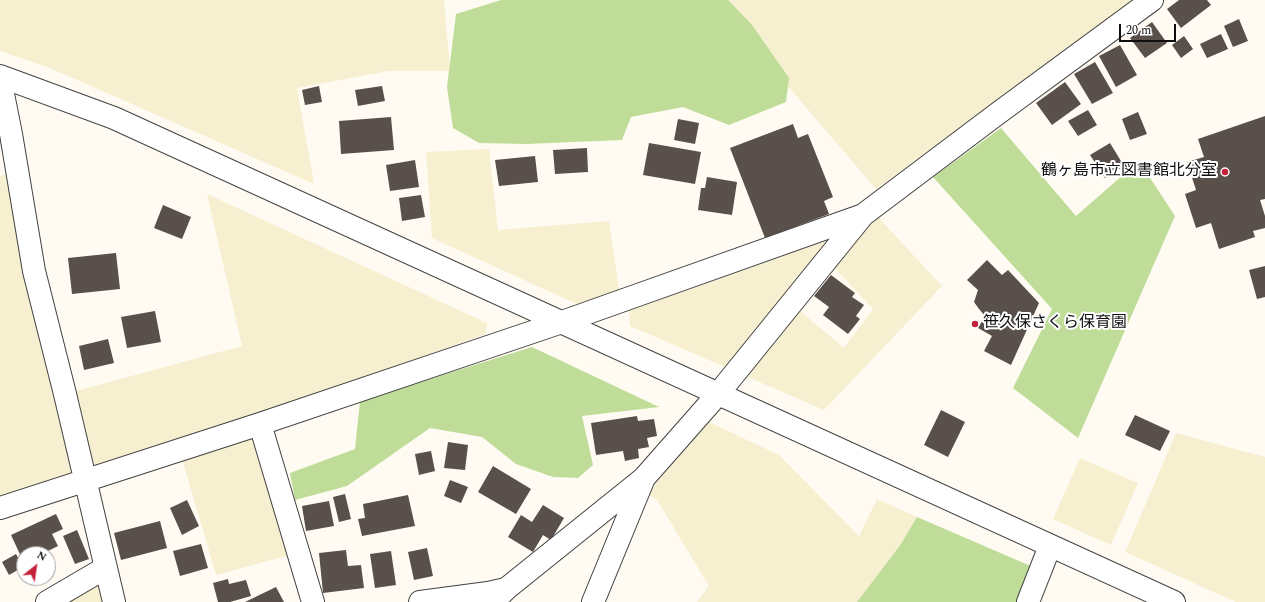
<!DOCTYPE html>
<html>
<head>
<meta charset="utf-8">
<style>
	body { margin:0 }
	#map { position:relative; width:1265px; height:602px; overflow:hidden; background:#fffbf2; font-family:Spectral,serif }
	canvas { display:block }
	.north { position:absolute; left:16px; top:546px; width:40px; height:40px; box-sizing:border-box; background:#fff; border:1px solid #9f9f9f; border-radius:50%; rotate:30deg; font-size:11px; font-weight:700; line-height:16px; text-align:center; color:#0f0f0f }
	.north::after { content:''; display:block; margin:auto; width:14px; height:18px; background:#c6213b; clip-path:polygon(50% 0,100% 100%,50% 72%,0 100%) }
	.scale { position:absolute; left:1119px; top:24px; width:57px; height:18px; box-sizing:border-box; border:2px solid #0f0f0f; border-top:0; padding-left:5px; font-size:12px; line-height:14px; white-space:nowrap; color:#0f0f0f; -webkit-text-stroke:3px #fff; paint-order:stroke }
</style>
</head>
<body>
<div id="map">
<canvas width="1265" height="602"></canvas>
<div class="north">N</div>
<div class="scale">20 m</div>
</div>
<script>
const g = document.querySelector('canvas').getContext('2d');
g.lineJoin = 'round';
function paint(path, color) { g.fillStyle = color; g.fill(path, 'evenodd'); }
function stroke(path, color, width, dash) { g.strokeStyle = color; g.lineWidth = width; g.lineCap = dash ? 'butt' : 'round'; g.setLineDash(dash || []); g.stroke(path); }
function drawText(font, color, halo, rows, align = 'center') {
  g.font = font + ' Spectral,"Noto Sans JP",serif'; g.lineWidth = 4; g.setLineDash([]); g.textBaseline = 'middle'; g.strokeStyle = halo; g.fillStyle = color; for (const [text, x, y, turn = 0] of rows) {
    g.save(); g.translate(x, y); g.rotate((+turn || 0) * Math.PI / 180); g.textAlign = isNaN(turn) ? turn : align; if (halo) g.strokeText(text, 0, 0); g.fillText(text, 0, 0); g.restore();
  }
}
paint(new Path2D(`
	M0 0H444L450 71H388L297 88 314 184 50 68 0 51Z
	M714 0H1133L876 189Z
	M489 149 498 230 609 221 619 289 579 305 432 238 426 152Z
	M18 172 65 394 242 346 207 194 487 323 486 334 253 417 290 555 216 575 177 442 0 498V176Z
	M879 218 942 286 824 410 630 326 629 311 826 241 830 245 786 299 844 348 873 309 832 265 862 230Z
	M707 421 779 455 859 536 877 499 917 517 901 544 857 602H697L709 586 657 500 649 495 654 486Z
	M1176 433 1265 457V602H1236L1125 552Z
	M1080 458 1138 483 1111 545 1053 519Z
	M97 572 105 602H47Z`), '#f6efd0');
paint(new Path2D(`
	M501 0H728L752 25 789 78 786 102 729 125 683 107 631 117 622 140 526 144 479 143 453 128 447 87 456 14Z
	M1001 128 1076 216 1139 161 1175 216 1078 438 1013 388 1052 309 933 177Z
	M532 347 659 407 582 416 593 465 578 478 553 477 516 464 482 437 430 428 347 486 295 500 290 473 355 449 360 401Z
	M917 517 1033 567 1024 602H857L901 544Z`), '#bfdd98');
paint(new Path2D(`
	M1179 0H1207L1211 5 1181 28 1167 9Z
	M1239 19 1248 41 1233 47 1224 26Z
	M1152 22 1167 43 1145 58 1130 38Z
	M1221 34 1228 49 1207 58 1200 44Z
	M1184 36 1193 49 1181 58 1172 45Z
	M1120 45 1137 75 1116 87 1099 56Z
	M1095 62 1113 93 1092 104 1074 74Z
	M1065 82 1081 104 1052 125 1036 103Z
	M319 86 322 102 305 105 302 90Z
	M382 86 385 101 358 106 355 90Z
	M1088 110 1097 125 1078 136 1068 121Z
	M1138 112 1147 134 1130 140 1122 119Z
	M1265 116V199L1260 200 1265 216V228L1253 231 1255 237 1219 249 1211 223 1196 228 1185 194 1196 190 1187 162 1204 157 1198 139Z
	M391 117 394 150 341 154 339 121Z
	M678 119 699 123 695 144 674 140Z
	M793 124 798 138 808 134 833 197 824 201 829 214 765 238 730 148Z
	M649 143 701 152 695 184 643 175Z
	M1110 143 1124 166 1105 178 1090 155Z
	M587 148 588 172 555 174 553 150Z
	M535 156 538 182 499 186 495 160Z
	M415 160 419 187 390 191 386 165Z
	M707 177 737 182 732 215 698 210 701 188H705Z
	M421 195 425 217 402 221 399 198Z
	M163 205 191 217 182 239 154 228Z
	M116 253 120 289 72 294 68 258Z
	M987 260 1002 275 1008 270 1039 303 1011 365 984 351 992 336 978 328 985 316 979 309 974 302 978 290 967 280Z
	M1265 266V297L1257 299 1249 270Z
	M831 275 855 293 852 297 864 305 856 316 860 319 848 334 823 315 829 307 814 296Z
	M155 311 161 342 127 348 121 317Z
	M108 339 114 363 84 370 79 346Z
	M941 410 965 422 948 457 924 445Z
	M1135 415 1170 431 1160 451 1125 435Z
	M637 416 638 421 654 419 657 436 647 438 649 447 638 449 639 458 625 461 623 451 596 455 591 423Z
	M448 442 468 445 465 470 444 468Z
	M431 451 435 471 419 475 415 454Z
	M493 466 531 489 516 514 478 492Z
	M450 480 468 487 461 503 444 496Z
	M345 494 351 519 339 522 333 497Z
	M408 495 415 526 362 536 358 519 365 518 363 504Z
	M187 500 199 526 182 535 170 508Z
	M329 501 334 526 306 531 302 506Z
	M543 505 564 518 551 540 543 535 533 552 508 537 521 515 532 522Z
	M56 514 63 529 52 534 58 546 42 554H24V563L11 535Z
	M160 521 167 548 121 560 114 533Z
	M77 530 89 559 75 564 63 536Z
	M201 544 208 568 180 576 173 551Z
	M427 548 433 576 414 580 408 552Z
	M346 550 348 566 361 565 364 588 323 593 319 553Z
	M391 551 396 585 375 588 370 554Z
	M16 554 23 567 9 575 2 562Z
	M228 579 229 584 246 580 251 596 230 602H218L213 583Z
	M276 587 284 602H245Z`), '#594f4b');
const minor = new Path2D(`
	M0 76 114 118 1174 602
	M0 79 11 134 34 271 65 394 114 602
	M260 424 313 602
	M0 508 260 424 562 322 863 215 997 114 1152 0
	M47 602 105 568
	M420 602 488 593 506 589
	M493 602 506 589 644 478
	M593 602 644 478 718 394 863 215
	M1028 602 1050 546`);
stroke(minor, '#424242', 24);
stroke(minor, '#fff', 22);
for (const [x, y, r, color] of [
	[1225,172,4,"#c6213b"],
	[975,324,4,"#c6213b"]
]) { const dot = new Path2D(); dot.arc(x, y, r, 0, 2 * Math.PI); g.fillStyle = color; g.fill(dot); stroke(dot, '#fff', 1.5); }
drawText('16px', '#0f0f0f', '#fff', [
	["鶴ヶ島市立図書館北分室",1217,172],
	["笹久保さくら保育園",983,324,"left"]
], 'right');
</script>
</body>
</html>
